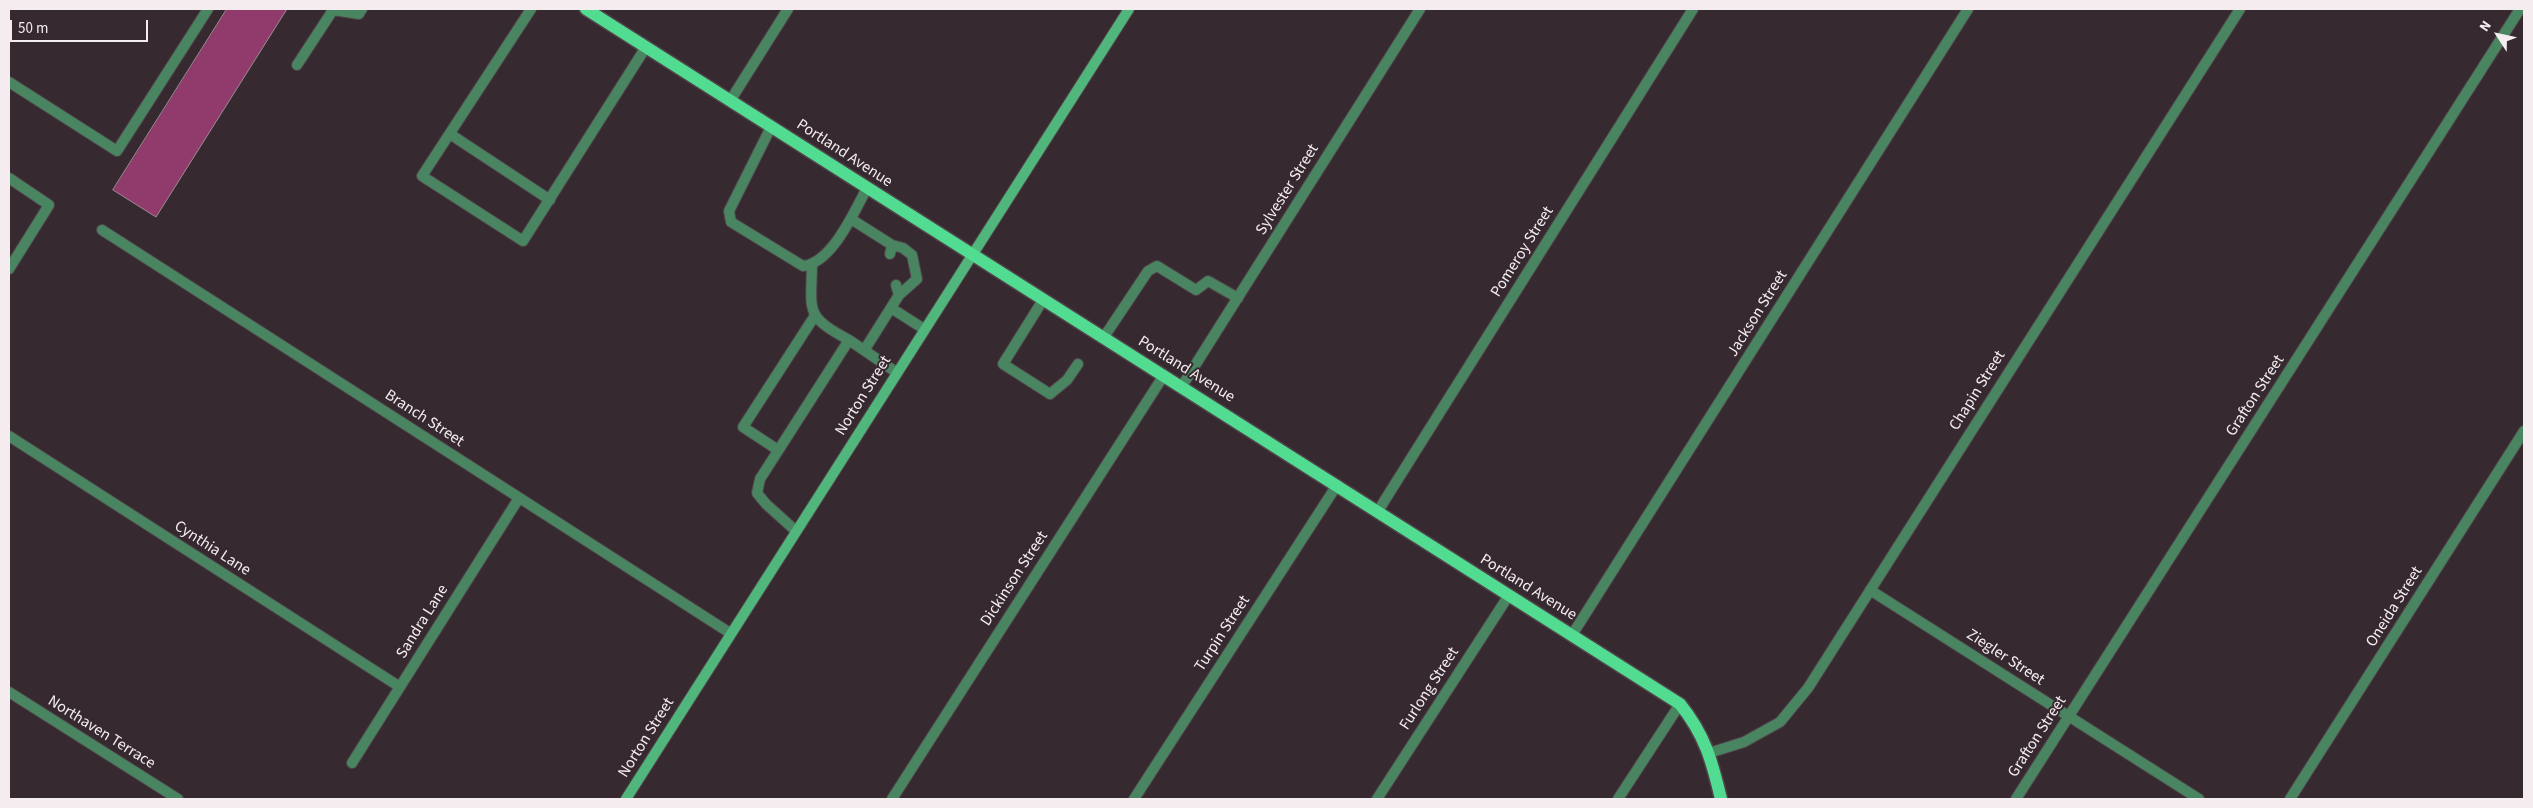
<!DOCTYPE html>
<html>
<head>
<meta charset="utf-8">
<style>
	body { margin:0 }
	#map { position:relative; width:2533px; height:808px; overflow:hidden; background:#362930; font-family:"Source Sans 3",sans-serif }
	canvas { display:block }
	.frame { position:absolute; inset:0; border:10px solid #f5ecf0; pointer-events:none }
	.north { position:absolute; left:2473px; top:10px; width:50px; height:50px; -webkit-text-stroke:4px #362930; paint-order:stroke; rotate:305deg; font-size:14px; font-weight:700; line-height:20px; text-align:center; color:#f5ecf0 }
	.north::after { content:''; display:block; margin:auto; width:18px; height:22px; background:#f5ecf0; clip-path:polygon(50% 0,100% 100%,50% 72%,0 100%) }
	.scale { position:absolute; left:10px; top:20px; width:138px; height:22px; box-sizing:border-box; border:2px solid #f5ecf0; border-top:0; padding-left:6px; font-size:15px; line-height:18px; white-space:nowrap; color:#f5ecf0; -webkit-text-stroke:4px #362930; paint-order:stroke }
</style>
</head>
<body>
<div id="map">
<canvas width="2533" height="808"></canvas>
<div class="frame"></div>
<div class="north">N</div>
<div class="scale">50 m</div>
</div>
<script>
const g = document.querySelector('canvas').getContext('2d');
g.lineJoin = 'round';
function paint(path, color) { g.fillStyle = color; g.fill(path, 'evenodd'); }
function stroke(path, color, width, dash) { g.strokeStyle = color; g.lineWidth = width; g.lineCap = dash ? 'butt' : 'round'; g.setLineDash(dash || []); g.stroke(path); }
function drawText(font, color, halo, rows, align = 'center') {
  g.font = font + ' "Source Sans 3",sans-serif'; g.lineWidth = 4; g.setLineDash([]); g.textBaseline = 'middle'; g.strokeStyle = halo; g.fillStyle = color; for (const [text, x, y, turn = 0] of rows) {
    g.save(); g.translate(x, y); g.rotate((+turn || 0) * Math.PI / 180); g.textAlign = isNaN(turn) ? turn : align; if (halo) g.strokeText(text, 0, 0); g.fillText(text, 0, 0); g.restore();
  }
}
const building = new Path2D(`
	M227 9H287L156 217 113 190Z`);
paint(building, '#913b6c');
stroke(building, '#9c8c93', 1);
const service = new Path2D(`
	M531 9 422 176 523 241 646 47
	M297 65 333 10 359 14 362 9
	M9 82 117 151 208 9
	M771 127 729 211 731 222 803 266C832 263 854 212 867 188
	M450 134 550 200
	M9 178 49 205 9 269
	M851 219 892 245 890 254
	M892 245 903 248 912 255 917 279 899 295
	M812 265C811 313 805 316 849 340
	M1043 300 1003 364 1050 394 1067 380 1078 364
	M891 308 924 329
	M1104 337 1148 271 1157 266 1196 290 1208 281 1238 298
	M865 349 899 295 896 285
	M778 450 743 427 814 317
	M796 531 766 504 757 493 760 479 849 340 896 372`);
const minor = new Path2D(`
	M730 101 788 9
	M102 230 730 633
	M1182 386 1420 9
	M9 436 400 687
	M1378 511 1693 9
	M1870 590 2199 799
	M1572 635 1968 9
	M9 692 178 799
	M1709 753 1744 742 1780 722 1808 688 2240 9
	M352 763 519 498
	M892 799 1164 375
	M1134 799 1337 485
	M1377 799 1509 595
	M1618 799 1680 704
	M2016 799 2520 9
	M2290 799 2524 431`);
const secondary = new Path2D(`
	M626 799 1129 9`);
const primary = new Path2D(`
	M586 9 1680 704C1705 735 1712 761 1721 799`);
stroke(service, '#51444b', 12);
stroke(minor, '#51444b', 12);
stroke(secondary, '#51444b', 12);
stroke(primary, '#51444b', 15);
stroke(service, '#498561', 10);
stroke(minor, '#498561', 10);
stroke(secondary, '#50b67c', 10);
stroke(primary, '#52dc91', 12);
drawText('16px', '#f5ecf0', '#362930', [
	["Portland Avenue",844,154,33],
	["Sylvester Street",1288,190,-58],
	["Pomeroy Street",1523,252,-58],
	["Jackson Street",1758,314,-58],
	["Portland Avenue",1186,370,32],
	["Chapin Street",1978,391,-58],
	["Norton Street",864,396,-58],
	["Grafton Street",2256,396,-57],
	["Branch Street",424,419,33],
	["Cynthia Lane",212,549,33],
	["Dickinson Street",1015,579,-57],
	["Portland Avenue",1528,588,32],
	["Oneida Street",2395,607,-58],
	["Sandra Lane",423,622,-58],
	["Turpin Street",1223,634,-57],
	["Ziegler Street",2005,658,33],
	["Furlong Street",1430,689,-57],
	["Northaven Terrace",101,733,32],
	["Grafton Street",2038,737,-57],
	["Norton Street",647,738,-58]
]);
</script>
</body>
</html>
